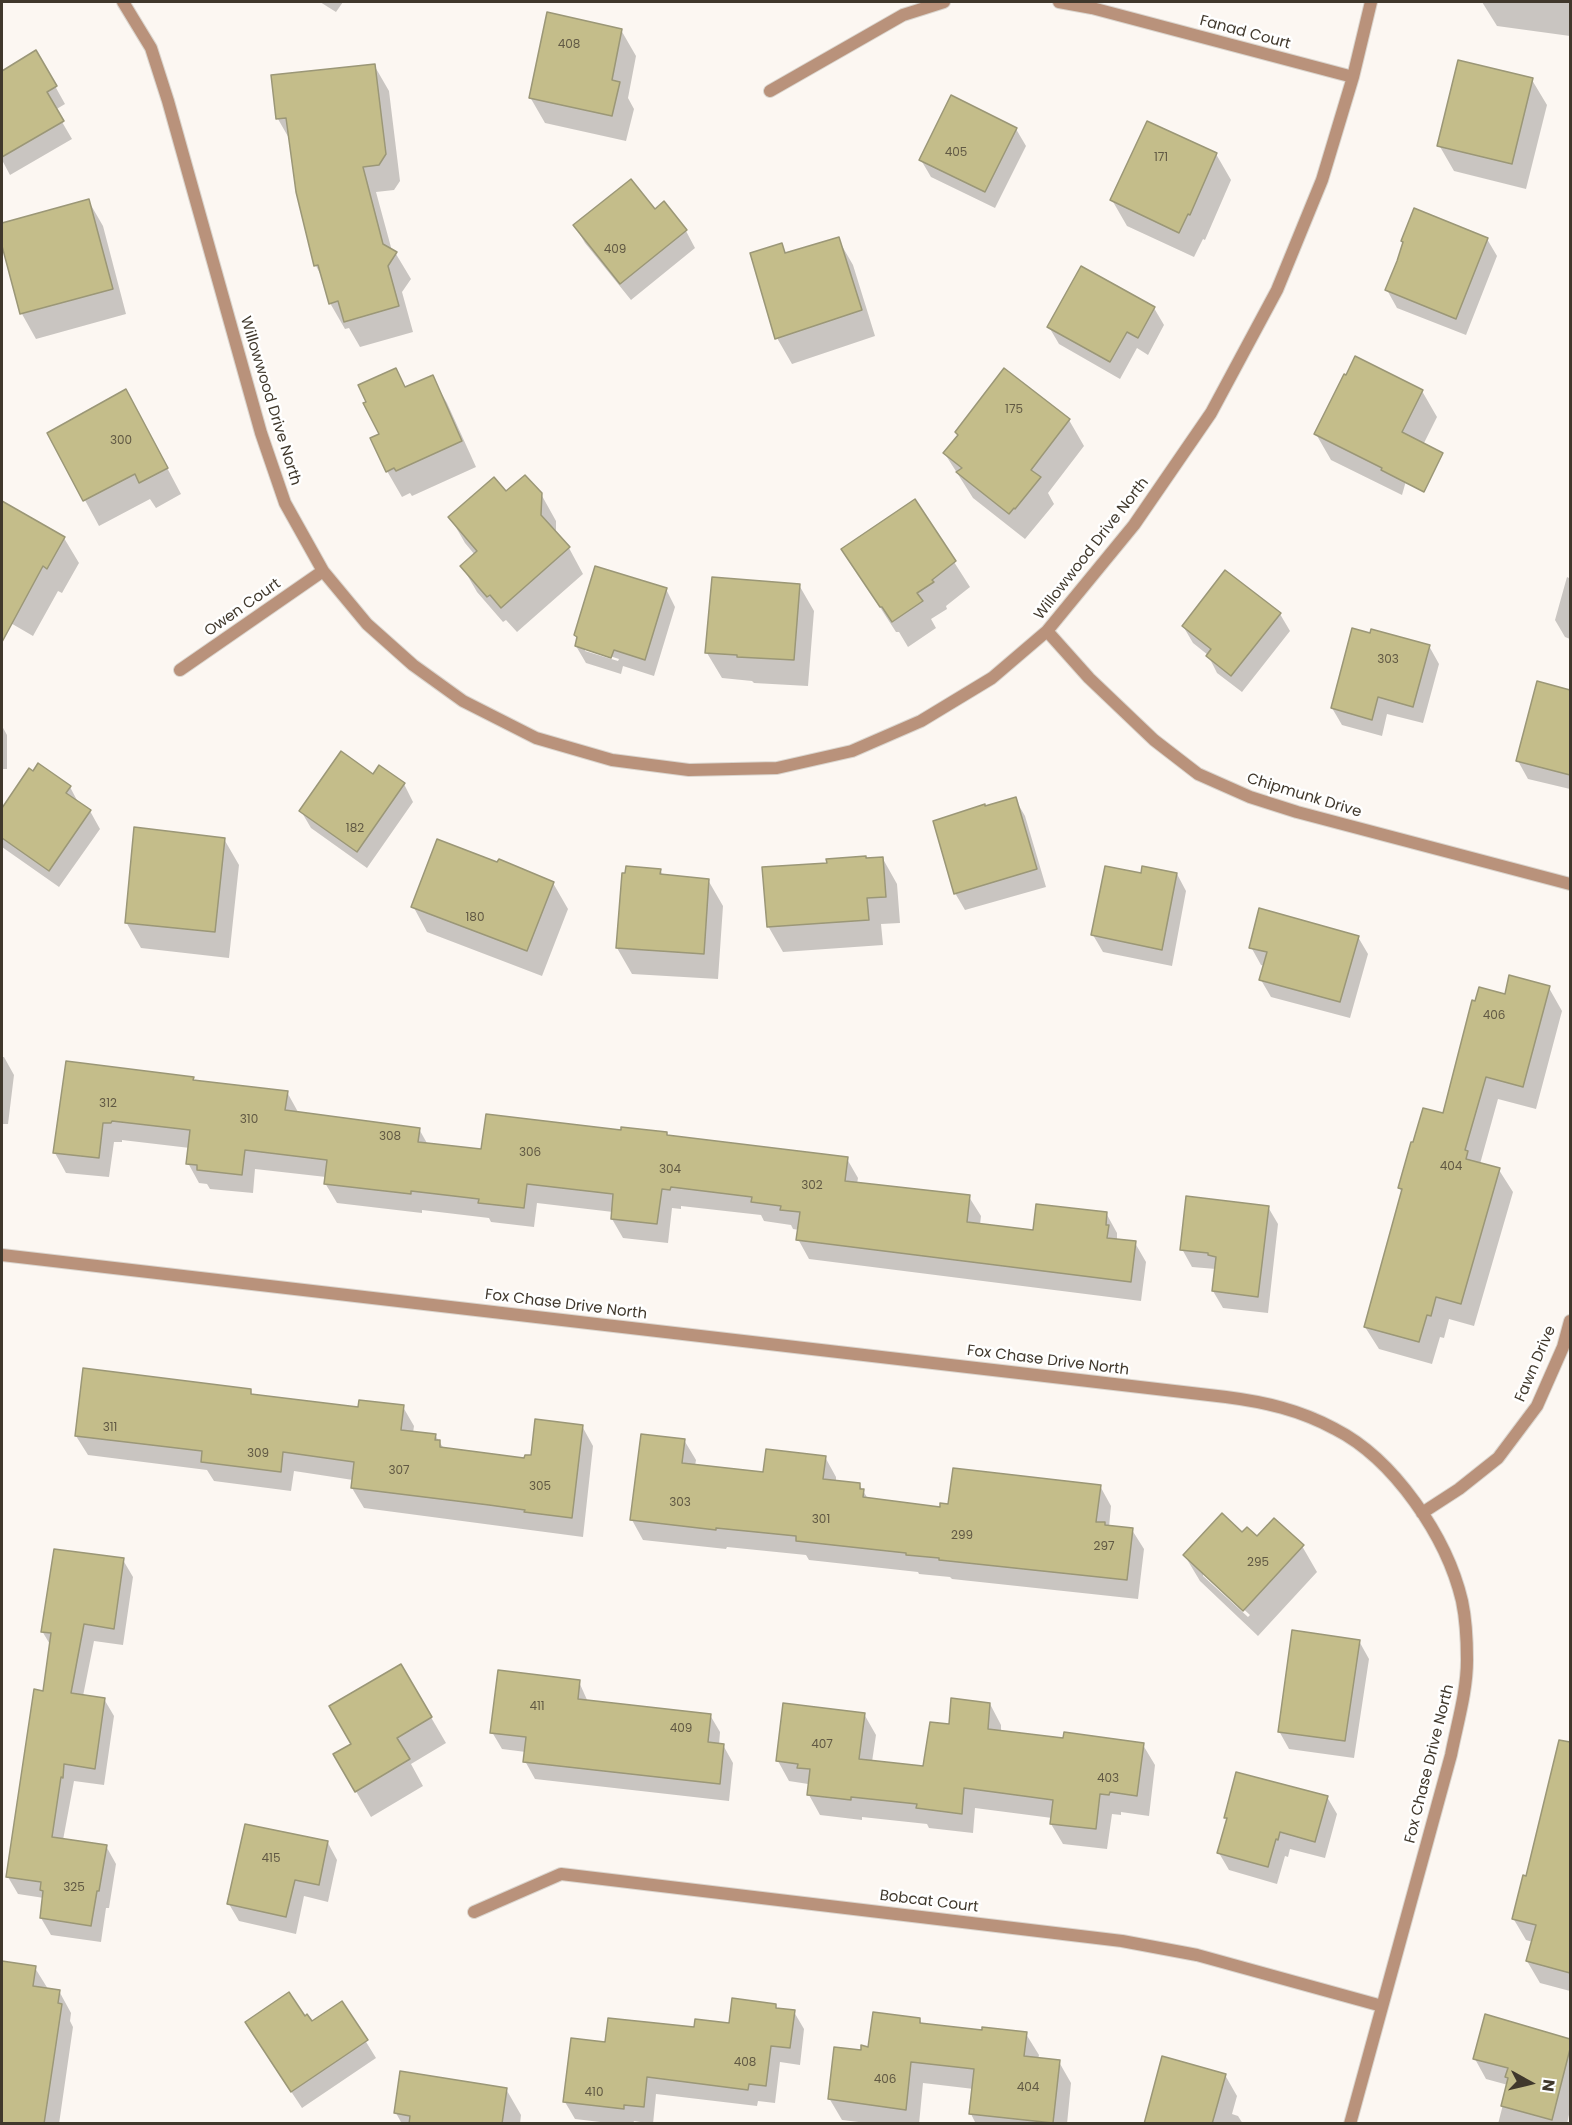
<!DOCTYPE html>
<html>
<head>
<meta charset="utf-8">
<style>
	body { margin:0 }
	#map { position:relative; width:1572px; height:2125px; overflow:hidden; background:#fcf7f2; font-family:Poppins,sans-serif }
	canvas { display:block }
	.frame { position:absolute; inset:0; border:3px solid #40382c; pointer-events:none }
	.north { position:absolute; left:1500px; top:2053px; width:60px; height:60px; -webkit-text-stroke:4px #fff; paint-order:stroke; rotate:98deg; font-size:16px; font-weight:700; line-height:24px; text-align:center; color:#40382c }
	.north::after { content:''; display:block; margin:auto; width:21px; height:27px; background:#40382c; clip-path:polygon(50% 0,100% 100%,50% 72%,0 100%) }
</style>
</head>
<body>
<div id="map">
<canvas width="1572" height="2125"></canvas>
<div class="frame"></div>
<div class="north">N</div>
</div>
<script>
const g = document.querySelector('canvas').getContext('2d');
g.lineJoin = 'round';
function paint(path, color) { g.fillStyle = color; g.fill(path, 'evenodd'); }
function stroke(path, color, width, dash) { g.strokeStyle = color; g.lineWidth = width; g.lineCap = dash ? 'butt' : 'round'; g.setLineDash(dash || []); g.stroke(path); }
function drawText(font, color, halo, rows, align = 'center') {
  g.font = font + ' Poppins,sans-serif'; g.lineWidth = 5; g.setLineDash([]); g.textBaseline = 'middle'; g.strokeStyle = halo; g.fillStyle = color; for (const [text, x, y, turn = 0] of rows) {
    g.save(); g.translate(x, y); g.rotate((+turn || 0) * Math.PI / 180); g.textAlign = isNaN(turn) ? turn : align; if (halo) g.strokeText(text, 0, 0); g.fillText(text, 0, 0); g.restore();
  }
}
paint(new Path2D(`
	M320 2H343L336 12Z
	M1482 2H1570V36L1497 26Z
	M621 30 636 56 628 98 634 109 626 141 545 123 530 97Z
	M36 52 65 104 55 110 72 139 10 175 2 160V72Z
	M374 65 389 91 400 181 394 190 376 192 392 251 396 254 411 279 402 292 413 332 360 347 349 328 345 329 330 303 323 279 316 266 290 140 278 119Z
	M1532 80 1547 105 1526 189 1454 171 1439 145Z
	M1016 129 1026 146 995 208 931 177 921 160Z
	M1216 154 1231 180 1205 240 1203 239 1194 257 1127 226 1112 200Z
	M88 200 103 226 126 314 36 339 22 314 2 240V224Z
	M664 203 686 231 695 248 631 300 585 243 575 226 654 211Z
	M838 239 853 265 875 336 792 364 777 338 781 245 787 254Z
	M1487 239 1497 256 1466 335 1397 308 1387 290Z
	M1154 308 1164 325 1148 355 1137 348 1120 379 1059 344 1049 327Z
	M395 370 406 389 432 377 447 403 476 467 412 496 410 493 402 497 387 471 381 435 368 403Z
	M1422 391 1437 417 1415 461 1412 460 1402 495 1331 460 1316 434Z
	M140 417 181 494 156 508 150 499 99 526 49 434Z
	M1069 420 1084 446 1048 493 1054 504 1025 539 973 498 945 454Z
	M541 494 556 521V533L569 548 583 574 517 632 506 620 503 622 477 592 462 566 475 555 465 543 450 517Z
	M915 501 970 587 946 606 947 609 931 619 936 628 908 647 899 632H896L843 550Z
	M2 503 64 538 79 563 62 593 58 591 33 636 2 618Z
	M1570 573V639L1565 637 1555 620 1567 577 1569 578Z
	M799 585 814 611 808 686 754 683 752 681 722 678 707 653Z
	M666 589 675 607 654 676 623 666 621 674 586 663 576 646 578 639ZM585 648 619 659 618 661 585 651Z
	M1280 614 1290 631 1242 692 1217 673 1208 655 1193 643 1183 626Z
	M1429 646 1439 664 1423 723 1387 714 1382 736 1342 725 1332 708Z
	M1538 683 1570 691V789L1528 779 1518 761Z
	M2 726 7 735V769H2Z
	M30 770 70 787 79 804 90 811 100 829 59 887 2 847V811Z
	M373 776 404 784 413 802 367 868 311 828 301 811Z
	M1015 799 1025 816 1046 887 965 910 955 893 985 807Z
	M224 839 239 865 229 958 141 948 126 922Z
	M883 859 897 884 900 923 881 924 883 945 783 952 768 926Z
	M660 870 663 875 708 880 723 906 718 979 632 974 617 948 627 875Z
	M1142 874H1177L1186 891 1172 966 1103 952 1093 935Z
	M553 883 568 909 542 976 427 932 413 906Z
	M1358 937 1368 954 1350 1018 1271 997 1261 980 1265 966 1261 965 1251 947Z
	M1549 988 1562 1011 1536 1109 1498 1099 1480 1164 1499 1170 1513 1192 1474 1326 1449 1319 1444 1338 1440 1337 1432 1364 1379 1349 1365 1327 1402 1192 1399 1188 1444 1115 1506 996Z
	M2 1057H4L14 1075 8 1124H2Z
	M67 1063 193 1078 195 1082 287 1092 298 1112 419 1129 428 1145 483 1151 668 1136 847 1159 858 1178 857 1184 969 1197 981 1216 980 1225 1034 1232 1106 1213 1117 1233V1241L1135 1243 1146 1262 1141 1301 809 1259 798 1239 799 1230 793 1229 791 1225 764 1221 761 1215 681 1206V1209L672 1208 668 1243 623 1238 612 1219 613 1212 537 1203 534 1227 491 1222 489 1218 422 1210V1213L337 1203 325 1183 326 1177 255 1169 253 1193 210 1189 207 1184 199 1183 188 1163 190 1148 122 1140V1142H114L109 1177 66 1173 55 1153Z
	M1268 1207 1278 1224 1268 1313 1223 1308 1213 1291 1216 1269 1192 1267 1182 1249Z
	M250 1390 253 1396 359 1409 403 1407 414 1426 413 1433 435 1435 444 1449 525 1460 582 1426 593 1446 583 1537 364 1508 352 1488 353 1480 294 1471 291 1491 214 1481 207 1470 88 1455 76 1436Z
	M684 1440 696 1460 695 1466 764 1474 825 1457 836 1477V1482L859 1484 868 1499 942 1508 1100 1486 1111 1506 1109 1527 1132 1530 1144 1549 1138 1599 952 1579 950 1577 919 1574 918 1572 809 1560 806 1555 727 1547 726 1549 643 1540 632 1520Z
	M1242 1534 1302 1546 1317 1572 1258 1636 1200 1581 1185 1556ZM1203 1572 1250 1615 1248 1617 1203 1576Z
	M123 1560 133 1577 123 1645 94 1641 83 1696 104 1699 114 1716 104 1785 74 1781 63 1840 106 1846 116 1864 109 1908H106L101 1942 51 1935 41 1918 44 1898 18 1894 8 1877 44 1692 51 1646 42 1631Z
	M1359 1641 1369 1659 1354 1758 1289 1749 1279 1731Z
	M401 1666 446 1743 411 1764 423 1786 371 1817 350 1781 353 1744Z
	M579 1682 588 1702 710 1715 720 1732 719 1745H723L733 1763 729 1801 535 1779 525 1761 526 1752 502 1749 492 1732Z
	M990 1704 1001 1725V1732L1065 1739 1143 1745 1155 1765 1149 1816 1121 1812V1815L1112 1814 1107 1849 1063 1844 1051 1824 1052 1818 975 1808 973 1833 929 1828 927 1824 862 1817V1820L820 1815 809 1795 808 1784 789 1781 778 1761 864 1714 876 1735 872 1762 925 1768 950 1725Z
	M1555 1765 1570 1770V1991L1540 1983 1527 1961 1533 1942 1526 1940 1513 1918 1527 1877Z
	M1327 1797 1337 1814 1325 1858 1290 1849 1288 1857 1285 1856 1277 1884 1229 1870 1219 1853 1228 1821 1225 1817Z
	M328 1843 337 1860 328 1902 304 1896 296 1934 239 1921 229 1904Z
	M2 1963 35 1968 48 1989 59 1991 71 2013 70 2021 73 2027 59 2124H2L5 2085H2Z
	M342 2003 376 2058 302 2108 257 2040 304 2018 311 2023Z
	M775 2006 778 2009 794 2012 804 2029 800 2065 780 2062 775 2103 758 2101 757 2106 656 2094 653 2124 634 2121 633 2124H617L575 2119 565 2102 607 2044 731 2025Z
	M1486 2016 1570 2040V2110L1567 2124H1498L1508 2085 1486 2079 1475 2059Z
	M919 2019 923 2025 983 2032 1026 2034 1039 2055 1038 2059 1059 2062 1071 2083 1067 2124H976L971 2114 974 2089 923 2083 919 2124H875L842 2120 829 2098 862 2052Z
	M1225 2075 1237 2096 1232 2114 1238 2116 1243 2124H1145Z
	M506 2089 521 2115 520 2124H402L396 2113Z`), '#0003');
const building = new Path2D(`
	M547 12 622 29 612 80 620 82 612 116 529 98Z
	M36 50 57 86 47 92 64 121 2 157V71Z
	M1458 60 1533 78 1512 164 1437 146Z
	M375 64 386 154 379 165 363 167 383 244 397 252 388 266 399 306 344 322 338 301 329 304 318 265 314 266 296 192 286 118 276 119 271 75Z
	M951 95 1017 128 985 192 919 160Z
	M1147 121 1217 153 1190 215 1188 214 1179 233 1110 200Z
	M631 179 655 209 664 201 687 230 620 284 573 225Z
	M89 199 113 289 20 314 2 246V223Z
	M1414 208 1488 238 1456 319 1385 290 1397 261 1403 242 1401 241Z
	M839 237 862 310 775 339 750 253 782 243 785 253Z
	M1081 266 1155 307 1138 338 1127 332 1110 362 1047 327Z
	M1355 356 1423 390 1402 432 1443 453 1424 492 1381 470 1382 468 1314 434 1344 374 1346 375Z
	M396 368 405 387 433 375 462 441 396 471 394 468 386 472 370 438 379 434 363 403 366 402 358 385Z
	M1004 368 1070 419 1031 470 1041 477 1015 509 1014 508 1009 514 956 472 962 468 943 453 958 435 955 432Z
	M126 389 168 468 139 483 135 474 83 501 47 433Z
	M525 475 542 493 541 515 570 547 501 608 490 595 487 597 460 566 477 551 448 517 494 477 506 491Z
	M915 499 956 561 932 580 934 582 917 593 923 601 892 622 882 607H880L841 549Z
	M2 501 65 537 47 569 43 566 2 642Z
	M595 566 667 588 645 660 614 650 611 658 575 646 577 637 574 635Z
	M1225 570 1281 613 1231 676 1206 656 1211 649 1182 626Z
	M712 577 800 584 794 660 737 657V655L705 653Z
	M1352 628 1370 633 1371 629 1430 645 1413 707 1378 697 1372 720 1331 708Z
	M1537 681 1570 690V775L1516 761Z
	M341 751 373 774 379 765 405 783 357 852 299 811Z
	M38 763 71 786 66 793 91 810 49 871 2 838V808L29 768 33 771Z
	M1016 797 1037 869 954 894 933 821 985 804V806Z
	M134 827 225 838 215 932 125 923Z
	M437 839 497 862 499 859 554 882 527 951 411 907Z
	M866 856V858L883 857 886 897 867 898 869 920 767 927 762 867 827 863 826 859Z
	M626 866 661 869 660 874 709 879 704 954 616 948 622 873H625Z
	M1105 866 1141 873 1142 866 1177 873 1162 950 1091 935Z
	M1259 908 1359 936 1340 1002 1259 980 1267 952 1249 948Z
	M1509 975 1550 986 1523 1087 1486 1077 1465 1150 1468 1151 1466 1159 1500 1168 1461 1304 1436 1297 1431 1316 1427 1315 1419 1342 1364 1327 1402 1189 1398 1188 1411 1142H1413L1423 1108 1443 1113 1472 1000 1475 1001 1479 987 1505 994Z
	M66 1061 194 1077 193 1080 288 1091 285 1110 420 1128 418 1142 481 1149 486 1114 621 1130V1127L667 1132V1135L848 1157 845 1181 970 1195 967 1222 1033 1230 1036 1204 1107 1212 1106 1225H1109L1107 1238 1136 1241 1131 1282 796 1240 800 1212 780 1210 781 1206 751 1202 752 1197 671 1187 670 1190 662 1189 657 1224 611 1219 613 1194 527 1184 524 1208 478 1203 479 1199 411 1191V1194L324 1184 327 1160 245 1150 242 1175 197 1170V1165L186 1164 190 1130 112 1121 111 1123H103L99 1158 53 1153Z
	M1186 1196 1269 1206 1258 1297 1212 1291 1216 1257 1208 1255V1253L1180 1250Z
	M83 1368 251 1389V1394L358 1407 359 1400 404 1405 401 1430 436 1434 435 1440H440V1447L524 1458 525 1455H531L535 1419 583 1425 572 1518 524 1512 525 1510 489 1505 351 1488 354 1462 283 1452 281 1472 201 1462 202 1451 75 1436Z
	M641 1434 685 1439 682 1463 763 1472 766 1449 826 1456 823 1479 860 1483V1489H864L863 1497 940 1507V1503L948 1504 953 1468 1101 1485 1096 1522H1105V1525L1133 1528 1127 1580 939 1560V1558L906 1555V1553L796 1541V1536L716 1528V1530L630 1520Z
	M1222 1513 1242 1532 1247 1527 1257 1536 1274 1518 1304 1545 1243 1611 1183 1555Z
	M54 1549 124 1558 114 1629 84 1624 71 1693 105 1698 95 1769 64 1764 63 1778 61 1777 52 1837 107 1845 99 1891H97L91 1926 40 1918 43 1891 40 1890 41 1882 6 1877 34 1689 43 1691 51 1633 41 1632Z
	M1292 1630 1360 1640 1345 1741 1278 1732Z
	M401 1664 432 1717 397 1738 410 1759 355 1792 333 1754 351 1744 329 1706Z
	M498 1670 580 1680 578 1699 711 1714 708 1742 724 1744 720 1784 523 1762 526 1737 490 1733Z
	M951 1698 990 1703 988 1729 1063 1738 1064 1732 1144 1743 1137 1796 1110 1792 1109 1795 1100 1794 1096 1829 1050 1824 1053 1800 964 1788 962 1814 916 1808 917 1804 851 1797V1800L807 1795 810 1769 797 1768 798 1764 776 1761 783 1703 865 1713 859 1759 923 1766 930 1722 949 1724Z
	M1559 1740 1570 1742V1973L1526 1961 1536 1925 1512 1919 1523 1875 1526 1876Z
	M1236 1772 1328 1796 1315 1842 1280 1832 1278 1840 1276 1839 1268 1867 1217 1853 1227 1818H1224Z
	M245 1824 328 1841 319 1885 295 1880 286 1917 227 1904Z
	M2 1961 36 1966 33 1986 60 1990 58 2003 62 2004 44 2124H2Z
	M289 1992 305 2016 307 2014 312 2021 342 2001 368 2040 291 2092 245 2022Z
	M732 1998 776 2004V2008L795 2010 790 2048 771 2046 766 2086 749 2084 748 2090 647 2077 644 2107 624 2105V2109L563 2102 571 2038 605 2042 608 2018 694 2027 695 2019 729 2023Z
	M873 2012 920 2018V2023L982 2030V2027L1027 2032 1024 2056 1060 2060 1053 2123 969 2114 974 2069 911 2062 906 2110 828 2099 834 2047 861 2050V2045L868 2047Z
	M1485 2014 1570 2039V2049L1552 2120 1501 2106 1508 2078 1505 2077 1508 2068 1473 2059Z
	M1162 2056 1226 2074 1212 2124H1144Z
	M400 2071 507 2088 502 2124H409L410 2116 394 2113Z`);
paint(building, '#c4bd8a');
stroke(building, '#9b9777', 1.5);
const minor = new Path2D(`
	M123 2 151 48 168 101 261 433 285 503 323 571 367 624 413 665 463 701 536 738 612 760 689 770 777 768 852 751 921 721 992 678 1047 631 1134 525 1211 413 1277 290 1322 180 1353 77 1371 2
	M1059 2 1092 8 1353 77
	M770 91 903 15 944 2
	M1047 631 1089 678 1154 740 1198 774 1250 797 1297 812 1570 884
	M180 670 323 571
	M2 1255 1226 1397C1265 1402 1300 1410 1335 1429 1394 1459 1447 1537 1462 1601 1466 1620 1467 1641 1467 1660 1467 1692 1457 1724 1451 1755L1350 2124
	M1422 1513 1459 1489 1498 1458 1537 1406 1563 1347 1570 1321
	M474 1912 561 1874 1122 1941 1197 1955 1382 2006`);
stroke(minor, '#dad5ce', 14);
stroke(minor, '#b9927b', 12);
drawText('12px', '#615944', null, [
	["408",569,45],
	["405",956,153],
	["171",1161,158],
	["409",615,250],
	["175",1014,410],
	["300",121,441],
	["303",1388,660],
	["182",355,829],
	["180",475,918],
	["406",1494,1016],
	["312",108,1104],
	["310",249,1120],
	["308",390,1137],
	["306",530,1153],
	["404",1451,1167],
	["304",670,1170],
	["302",812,1186],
	["311",110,1428],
	["309",258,1454],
	["307",399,1471],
	["305",540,1487],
	["303",680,1503],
	["301",821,1520],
	["299",962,1536],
	["297",1104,1547],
	["295",1258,1563],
	["411",537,1707],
	["409",681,1729],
	["407",822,1745],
	["403",1108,1779],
	["415",271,1859],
	["325",74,1888],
	["408",745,2063],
	["406",885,2080],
	["404",1028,2088],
	["410",594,2093]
]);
drawText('15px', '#40382c', '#fff', [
	["Fanad Court",1245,33,15],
	["Willowwood Drive North",270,401,73],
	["Willowwood Drive North",1092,549,-52],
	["Owen Court",243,608,-35],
	["Chipmunk Drive",1304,796,17],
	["Fox Chase Drive North",566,1305,7],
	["Fox Chase Drive North",1048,1361,7],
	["Fawn Drive",1536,1364,-67],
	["Fox Chase Drive North",1430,1764,-76],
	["Bobcat Court",929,1902,7]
]);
</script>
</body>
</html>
